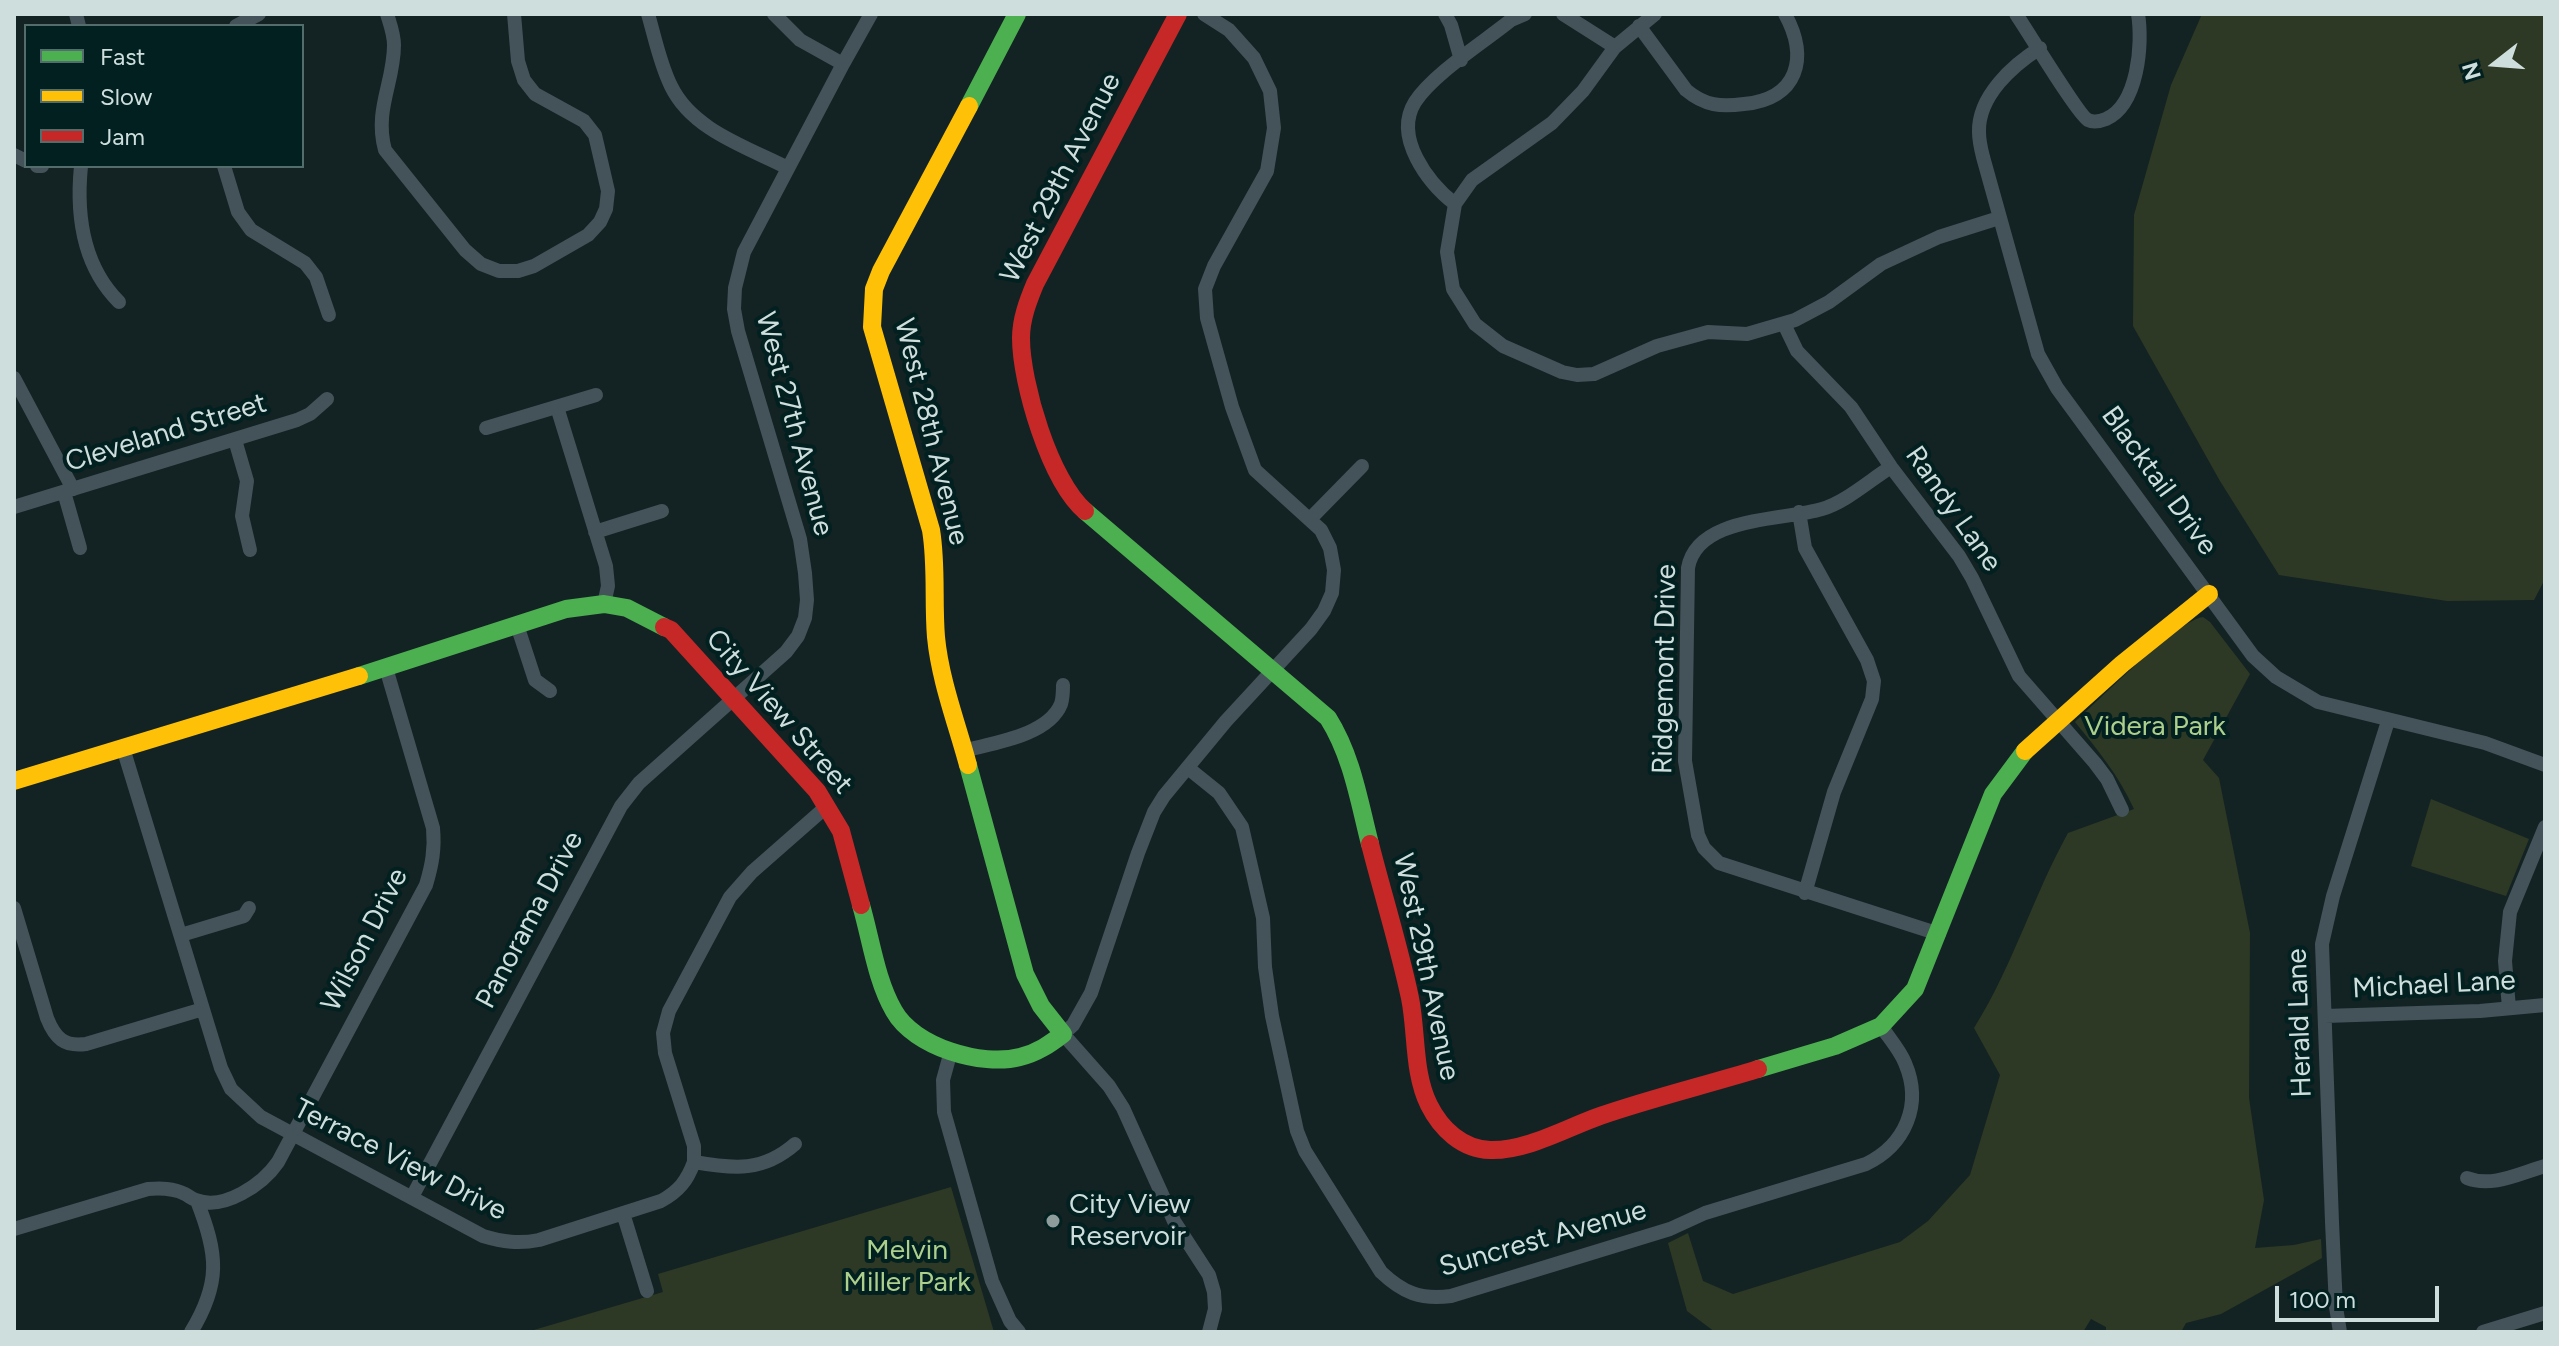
<!DOCTYPE html>
<html>
<head>
<meta charset="utf-8">
<style>
	body { margin:0 }
	#map { position:relative; width:2559px; height:1346px; overflow:hidden; background:#132323; font-family:Figtree,sans-serif }
	canvas { display:block }
	.frame { position:absolute; inset:0; border:16px solid #cddedd; pointer-events:none }
	.legend { position:absolute; left:24px; top:24px; width:280px; height:144px; box-sizing:border-box; background:#022020; border:2px solid #536c6c; margin:0; padding:10px 14px; list-style:none; font-size:24px; color:#cddedd }
	.legend li { display:flex; align-items:center; gap:16px; height:40px }
	.legend b { width:40px; border:2px solid #536c6c }
	.north { position:absolute; left:2455px; top:24px; width:80px; height:80px; -webkit-text-stroke:6px #022020; paint-order:stroke; rotate:253deg; font-size:22px; font-weight:700; line-height:32px; text-align:center; color:#cddedd }
	.north::after { content:''; display:block; margin:auto; width:28px; height:36px; background:#cddedd; clip-path:polygon(50% 0,100% 100%,50% 72%,0 100%) }
	.scale { position:absolute; left:2275px; top:1286px; width:164px; height:36px; box-sizing:border-box; border:4px solid #cddedd; border-top:0; padding-left:10px; font-size:24px; line-height:28px; white-space:nowrap; color:#cddedd; -webkit-text-stroke:6px #022020; paint-order:stroke }
</style>
</head>
<body>
<div id="map">
<canvas width="2559" height="1346"></canvas>
<div class="frame"></div>
<ul class="legend">
<li><b style="height:10px;background:#4caf50"></b>Fast</li>
<li><b style="height:10px;background:#ffc107"></b>Slow</li>
<li><b style="height:10px;background:#c62828"></b>Jam</li>
</ul>
<div class="north">N</div>
<div class="scale">100 m</div>
</div>
<script>
const g = document.querySelector('canvas').getContext('2d');
g.lineJoin = 'round';
function paint(path, color) { g.fillStyle = color; g.fill(path, 'evenodd'); }
function stroke(path, color, width, dash) { g.strokeStyle = color; g.lineWidth = width; g.lineCap = dash ? 'butt' : 'round'; g.setLineDash(dash || []); g.stroke(path); }
function drawText(font, color, halo, rows, align = 'center') {
  g.font = font + ' Figtree,sans-serif'; g.lineWidth = 8; g.setLineDash([]); g.textBaseline = 'middle'; g.strokeStyle = halo; g.fillStyle = color; for (const [text, x, y, turn = 0] of rows) {
    g.save(); g.translate(x, y); g.rotate((+turn || 0) * Math.PI / 180); g.textAlign = isNaN(turn) ? turn : align; if (halo) g.strokeText(text, 0, 0); g.fillText(text, 0, 0); g.restore();
  }
}
paint(new Path2D(`
	M2202 14H2545V579L2534 600 2447 601 2279 575 2220 481 2133 326 2134 215 2171 85Z
	M2203 617 2210 622 2250 674 2203 760 2219 778 2250 933 2249 1098 2264 1200 2255 1248 2294 1245 2321 1239 2322 1258 2221 1314 2186 1323 2181 1332H2106V1327L2091 1319 2083 1332H1715L1687 1311 1668 1243 1688 1233 1703 1281 1733 1294 1900 1242 1928 1221 1970 1175 2000 1075 1974 1028C2013 966 2033 896 2068 833L2134 809C2119 776 2098 750 2075 722 2098 701 2178 620 2203 617Z
	M2431 799 2529 839 2506 896 2411 866Z
	M951 1187 994 1332H527L663 1292 658 1274Z`), '#2d3924');
stroke(new Path2D(`
	M76 14 79 26
	M387 14C390 24 394 34 394 45 394 83 374 110 385 150L465 250 481 264 499 271H518L534 266 588 235 600 222 606 209 608 191 595 135 584 121 535 94 524 80 518 61 514 14
	M648 14C655 38 660 64 671 86 692 130 747 147 788 168
	M1204 14 1229 30 1254 58 1270 91 1274 128 1267 171 1214 266 1205 289 1207 318 1232 407 1255 470 1321 530 1330 548 1334 570 1332 593 1324 611 1311 629 1226 721 1164 796 1154 812 1138 853 1091 993 1073 1025 1063 1034 1109 1086 1123 1108 1174 1221 1209 1275 1214 1292 1215 1309 1209 1332
	M1445 14 1451 25 1461 60
	M1563 14 1615 47
	M1655 14 1615 47 1583 91 1552 123 1472 180 1455 204 1447 252 1453 289 1475 324 1503 346 1562 372 1577 375 1594 374 1657 346 1708 332 1747 334 1795 320 1829 302 1881 264 1939 237 1999 218
	M2016 14C2027 30 2079 116 2088 120 2094 123 2101 121 2106 119 2138 105 2143 44 2138 14
	M236 26 259 14
	M1639 26 1686 90C1705 106 1721 107 1744 104 1798 99 1809 58 1785 14
	M2040 48C2013 65 1978 96 1979 132 1979 140 1981 149 1983 157L2038 354 2057 388 2253 656 2276 677 2318 702 2485 743 2545 765
	M843 64 871 14
	M14 155 26 161
	M37 166H42
	M81 166C76 216 83 266 119 302
	M224 166 238 212 251 230 305 263 316 277 329 315
	M1455 204C1428 183 1393 137 1415 102 1433 74 1484 42 1511 20L1525 14
	M1784 324 1797 351 1851 407 1891 467 1959 556 1972 578 2019 676 2095 763 2107 779 2122 810
	M14 378 73 489
	M557 407 606 566 608 586 604 604
	M486 428 596 395
	M235 440 247 481 242 516 250 550
	M1891 467C1870 480 1846 502 1822 509 1782 521 1697 516 1688 568L1685 761 1698 835 1704 848 1719 863 1939 934
	M64 492 80 548
	M14 507 297 420 310 414 327 399
	M1799 512 1805 548 1867 660 1874 681 1872 699 1834 792 1805 893
	M1311 518 1362 466
	M595 532 662 511
	M517 625 535 680 550 691
	M123 748 221 1068 231 1089 261 1117 483 1236C503 1242 519 1244 539 1240L661 1201C679 1191 687 1181 694 1162
	M963 751C992 743 1048 736 1061 704 1063 698 1063 691 1063 685
	M1188 768 1219 793 1242 827 1263 918 1265 967 1272 1016 1297 1131 1305 1151 1381 1272C1403 1293 1421 1300 1451 1296L1670 1229 1705 1213 1866 1164C1905 1145 1923 1105 1905 1063 1900 1050 1889 1038 1881 1026
	M14 908 47 1018C55 1038 64 1047 86 1044L203 1009
	M181 935 244 916 249 908
	M2509 1008 2505 961 2510 912 2545 827
	M2325 1016 2480 1011 2545 1005
	M951 1051 943 1080 944 1112 992 1281 1010 1321 1019 1332
	M795 1144C763 1172 734 1169 694 1162V1146L665 1053 663 1033 669 1011 730 897 752 872 826 807
	M2467 1178C2492 1188 2520 1173 2545 1166
	M412 1197 621 806 639 783 786 652 798 636 805 618 807 600 805 573 800 539 738 331 734 309 735 288 744 252 843 64 800 40 774 14
	M623 1213 647 1291
	M14 1229 148 1189C161 1188 173 1188 185 1194 189 1196 192 1199 196 1200 224 1211 263 1184 278 1162L426 885C432 865 435 849 433 828L386 668
	M191 1332C221 1283 218 1254 197 1201
	M2340 1332 2336 1307 2332 1222 2322 944 2333 896 2388 721
	M2483 1332 2545 1313`), '#435359', 14);
stroke(new Path2D(`
	M969 106 1017 14
	M1085 511 1328 718C1352 756 1359 801 1370 844
	M359 676 566 609 604 604 627 608 664 627
	M861 905C871 939 876 980 894 1011 914 1047 982 1067 1020 1057 1037 1053 1050 1044 1063 1034L1041 1006 1025 974 968 765
	M1758 1069 1835 1046 1881 1026 1915 989 1993 794 2025 751`), '#4caf50', 18);
stroke(new Path2D(`
	M2025 751 2122 664 2209 594
	M968 765C957 724 940 680 936 637 933 601 937 566 931 530L872 327 874 289 881 271 969 106
	M14 781 359 676`), '#ffc107', 18);
stroke(new Path2D(`
	M1085 511C1050 481 1021 383 1021 338 1021 319 1028 301 1035 284L1178 14
	M664 627 671 630 817 791 841 831 861 905
	M1370 844C1383 895 1399 946 1410 998 1417 1033 1413 1073 1429 1105 1441 1129 1462 1149 1490 1150 1527 1151 1566 1128 1600 1116 1652 1098 1706 1085 1758 1069`), '#c62828', 18);
for (const [x, y, r, color] of [
	[1053,1221,8,"#8c9d9c"]
]) { const dot = new Path2D(); dot.arc(x, y, r, 0, 2 * Math.PI); g.fillStyle = color; g.fill(dot); stroke(dot, '#022020', 3); }
drawText('28px', '#cddedd', '#022020', [
	["West 29th Avenue",1061,178,-63],
	["West 27th Avenue",794,424,75],
	["West 28th Avenue",931,432,76],
	["Cleveland Street",166,433,-17],
	["Blacktail Drive",2159,481,54],
	["Randy Lane",1953,509,55],
	["Ridgemont Drive",1665,669,-89],
	["City View Street",779,712,49],
	["Panorama Drive",530,920,-62],
	["Wilson Drive",365,940,-63],
	["West 29th Avenue",1426,967,78],
	["Michael Lane",2434,985,-3],
	["Herald Lane",2300,1023,-92],
	["Terrace View Drive",400,1160,27],
	["Suncrest Avenue",1543,1239,-16]
]);
drawText('28px', '#adcf8c', '#022020', [
	["Videra Park",2155,727],
	["Melvin",907,1251],
	["Miller Park",907,1283]
]);
drawText('28px', '#cddedd', '#022020', [
	["City View",1069,1205],
	["Reservoir",1069,1237]
], 'left');
</script>
</body>
</html>
